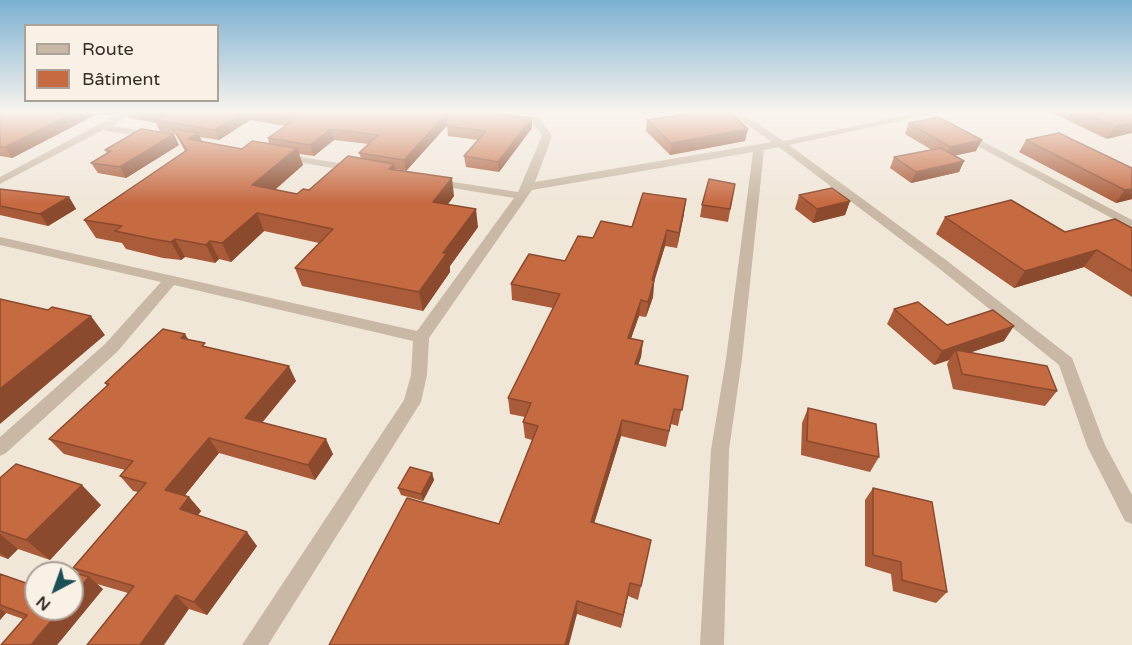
<!DOCTYPE html>
<html>
<head>
<meta charset="utf-8">
<style>
	body { margin:0 }
	#map { position:relative; width:1132px; height:645px; overflow:hidden; background:#f1e7d9; font-family:"Varela Round",sans-serif }
	canvas { display:block }
	.legend { position:absolute; left:24px; top:24px; width:195px; height:78px; box-sizing:border-box; background:#f9f1e5; border:2px solid #aba299; margin:0; padding:8px 10px; list-style:none; font-size:18px; color:#352c26 }
	.legend li { display:flex; align-items:center; gap:12px; height:30px }
	.legend b { width:30px; border:2px solid #aba299 }
	.north { position:absolute; left:24px; top:561px; width:60px; height:60px; box-sizing:border-box; background:#f9f1e5; border:2px solid #aba299; border-radius:50%; rotate:221deg; font-size:16px; font-weight:700; line-height:24px; text-align:center; color:#352c26 }
	.north::after { content:''; display:block; margin:auto; width:21px; height:27px; background:#1c4f57; clip-path:polygon(50% 0,100% 100%,50% 72%,0 100%) }
</style>
</head>
<body>
<div id="map">
<canvas width="1132" height="645"></canvas>
<ul class="legend">
<li><b style="height:8px;background:#c9b8a5"></b>Route</li>
<li><b style="height:16px;background:#c66a42"></b>Bâtiment</li>
</ul>
<div class="north">N</div>
</div>
<script>
const g = document.querySelector('canvas').getContext('2d');
g.lineJoin = 'round';
function paint(path, color) { g.fillStyle = color; g.fill(path, 'evenodd'); }
function stroke(path, color, width, dash) { g.strokeStyle = color; g.lineWidth = width; g.lineCap = dash ? 'butt' : 'round'; g.setLineDash(dash || []); g.stroke(path); }
paint(new Path2D(`
	M122 112H135L112 126 156 133 161 136 156 139 103 130 0 184V177Z
	M525 112H535L552 136 535 182 772 142 729 112H741L783 141 921 112H941L789 145 946 260 1072 358 1105 445 1132 495V524L1125 521 1087 446 1059 365 936 266 779 147 764 150 742 359 729 450 724 645H700L711 450 726 359 753 152 532 190 429 338 427 375 421 402 268 645H242L404 400 411 375 413 341 174 285 117 352 6 453 0 456V437L105 344 161 282 0 245V237L417 331 514 198 434 185 428 182 434 179 518 192 542 136Z
	M963 131 1132 220V229L959 136 958 134Z
	M283 154 357 166 362 169 357 172 279 159 278 157Z`), '#c9b8a5');
paint(new Path2D(`
	M0 112H117L111 115 97 114 12 158 0 156Z
	M126 112H485L532 118V128L499 172 466 167 464 156 478 140 448 136 447 126 406 171 395 169 454 196 448 204 478 227 450 266V272L423 311 302 286 295 268 319 243 264 231 231 262 219 259 215 263 185 257 181 260 163 258 126 249 122 243 96 238 84 220 185 151 175 133 160 131 156 123 129 118ZM250 120 286 126 268 138 269 144 242 149 202 142 200 137 219 140ZM334 140 369 144 359 153 361 158 309 190 297 194 275 190 303 165 299 154 314 156Z
	M1050 112H1132L1107 139Z
	M647 120 745 141 670 155 646 131Z
	M909 123 976 151 954 156 964 161 959 172 911 183 890 168 894 157 932 150 905 134Z
	M1026 140 1132 168V199L1116 203 1019 152Z
	M179 145 126 178 98 173 91 163 107 153 105 150Z
	M735 184 728 222 700 217 702 205Z
	M0 189 69 197 76 209 48 226 0 215Z
	M799 195 850 201 845 215 813 223 795 209Z
	M684 214 677 248 665 246 654 281 653 297 646 317 639 316 631 338 643 341 641 357 638 365 688 376 678 426 671 424 666 447 621 436 594 523 651 540 638 600 628 596 621 628 577 614 499 524 532 440 525 438 523 422 525 417 510 414 508 398 553 308 512 300 511 284 565 261 593 238 632 227Z
	M945 217 1065 232 1132 228V297L1084 267 1014 288 936 234Z
	M894 309 947 325 1004 341 971 352 1057 391 1045 406 953 389 947 364 949 360 934 365 887 324Z
	M189 340 296 381 262 423 333 454 315 480 219 453 185 495 189 497 201 511 198 515 257 546 207 615 189 609 128 593 97 584 103 589 57 645H1L23 619 6 613 0 620V574L26 583 81 575 73 568 138 492 133 491 120 476 125 470 64 454 49 439 107 386 105 383Z
	M808 408 879 457 870 472 801 455 802 423Z
	M432 473 434 480 423 501 401 495 398 488Z
	M0 478 101 505 50 560 18 549 8 559 0 556Z
	M873 488 947 592 936 603 893 591 891 574 865 566V500Z`), '#aa5b39');
paint(new Path2D(`
	M76 112H96L97 114 12 158 5 147Z
	M243 112H247L250 120 219 140 215 130Z
	M448 112 450 122 406 171 404 160Z
	M532 118V128L499 172 498 162Z
	M1132 123V133L1107 139 1115 126Z
	M331 129 334 140 314 156 310 145Z
	M748 129 745 141 670 155 671 143Z
	M198 133 206 149 188 139Z
	M174 134 179 145 126 178 120 167Z
	M982 140 976 151 945 157 950 147Z
	M297 148 303 165 259 203 252 185Z
	M964 161 959 172 911 183 916 172Z
	M394 164 397 181 389 169Z
	M452 178 454 196 436 220 433 202Z
	M1132 189V199L1116 203 1125 190Z
	M69 197 76 209 48 226 40 214Z
	M686 199 684 214 677 248 679 233Z
	M850 201 845 215 813 223 817 209Z
	M476 209 478 227 450 266V272L423 311 419 292 443 253Z
	M257 213 264 231 231 262 222 243Z
	M667 230 665 246 651 292 654 281 653 297 646 317 652 280Z
	M175 239 185 257 181 260 171 242Z
	M210 241 219 259 215 263 206 245Z
	M1097 250 1084 267 1014 288 1025 271Z
	M641 300 639 316 626 353 628 338Z
	M91 316 105 335 0 424V389Z
	M1014 326 1004 341 958 357 956 350 949 360 934 365 942 351Z
	M185 334 194 349 181 338Z
	M643 341 641 357 633 380 635 364Z
	M289 366 296 381 253 433 245 418Z
	M622 420 621 436 590 537 591 522Z
	M209 438 219 453 177 505 165 490Z
	M326 439 333 454 315 480 308 465Z
	M432 473 434 480 423 501 421 494Z
	M82 485 101 505 50 560 26 540Z
	M189 497 201 511 192 523 180 509Z
	M247 532 257 546 207 615 194 602Z
	M0 534 18 549 8 559 0 553Z
	M89 577 103 589 57 645H31L61 609H72V596Z
	M630 583 628 596 621 628 623 615Z
	M176 595 189 609 164 645H140Z
	M577 601V614L569 645H565Z
	M0 609 6 613 0 620Z`), '#8b4a2e');
const building = new Path2D(`
	M0 112H76L5 147H0Z
	M150 112H243L215 130 155 120 165 115Z
	M262 112H485L532 118 498 162 464 156 486 131 446 126 448 112 404 160 359 153 378 135 331 129 310 145 268 138 297 118Z
	M697 112H730L748 129 671 143 647 120Z
	M1083 112H1132V123L1115 126Z
	M938 117 982 140 950 147 909 123Z
	M141 129 174 134 120 167 91 163 111 151 105 150Z
	M173 129 198 133 188 139 242 149 252 141 297 148 252 185 297 194 303 189 309 190 348 156 394 164 389 169 452 178 433 202 476 209 443 253H447L419 292 295 268 333 229 257 213 222 243 210 241 206 245 175 239 171 242 153 239 115 231 122 226 84 220 187 150Z
	M1059 133 1132 168V189L1125 190 1026 140Z
	M941 148 964 161 916 172 894 157Z
	M709 179 735 184 730 209 702 205Z
	M832 188 850 201 817 209 799 195Z
	M0 189 69 197 40 214 0 206Z
	M643 193 686 199 679 233 667 230 652 280 654 281 648 302 641 300 628 338 643 341 635 364 688 376 682 410 674 409 669 431 622 420 591 522 651 540 641 586 630 583 623 615 577 601 565 645H329L407 498 499 524 538 426 523 422 531 403 508 398 560 294 511 284 529 254 565 261 578 236 593 238 601 221 632 227Z
	M1011 200 1065 232 1115 219 1132 228V271L1097 250 1025 271 945 217Z
	M0 299 48 310 52 307 91 316 0 389Z
	M918 302 947 325 993 310 1014 326 942 351 894 309Z
	M163 329 185 334 181 338 205 343 202 346 289 366 245 418 326 439 308 465 209 438 165 490 189 497 180 509 247 532 194 602 176 595 140 645H87L134 586 73 568 146 483 120 476 133 461 49 439 109 384 105 383Z
	M956 350 1047 366 1057 391 962 374Z
	M808 408 876 424 879 457 807 441Z
	M16 464 82 485 26 540 0 531V478Z
	M410 467 432 473 421 494 398 488Z
	M873 488 932 502 947 592 902 580 901 562 873 555Z
	M43 564 89 577 72 596V573H36V609H61L31 645H1L27 615 0 605V574L26 583Z`);
paint(building, '#c66a42');
stroke(building, '#8b4a2e', 1.5);
const sky = g.createLinearGradient(0, 0, 0, 203);
sky.addColorStop(0, '#7bb0d1');
sky.addColorStop(0.55, '#f9f4ee');
sky.addColorStop(1, '#f9f4ee00');
g.fillStyle = sky;
g.fillRect(0, 0, 1132, 203);
</script>
</body>
</html>
